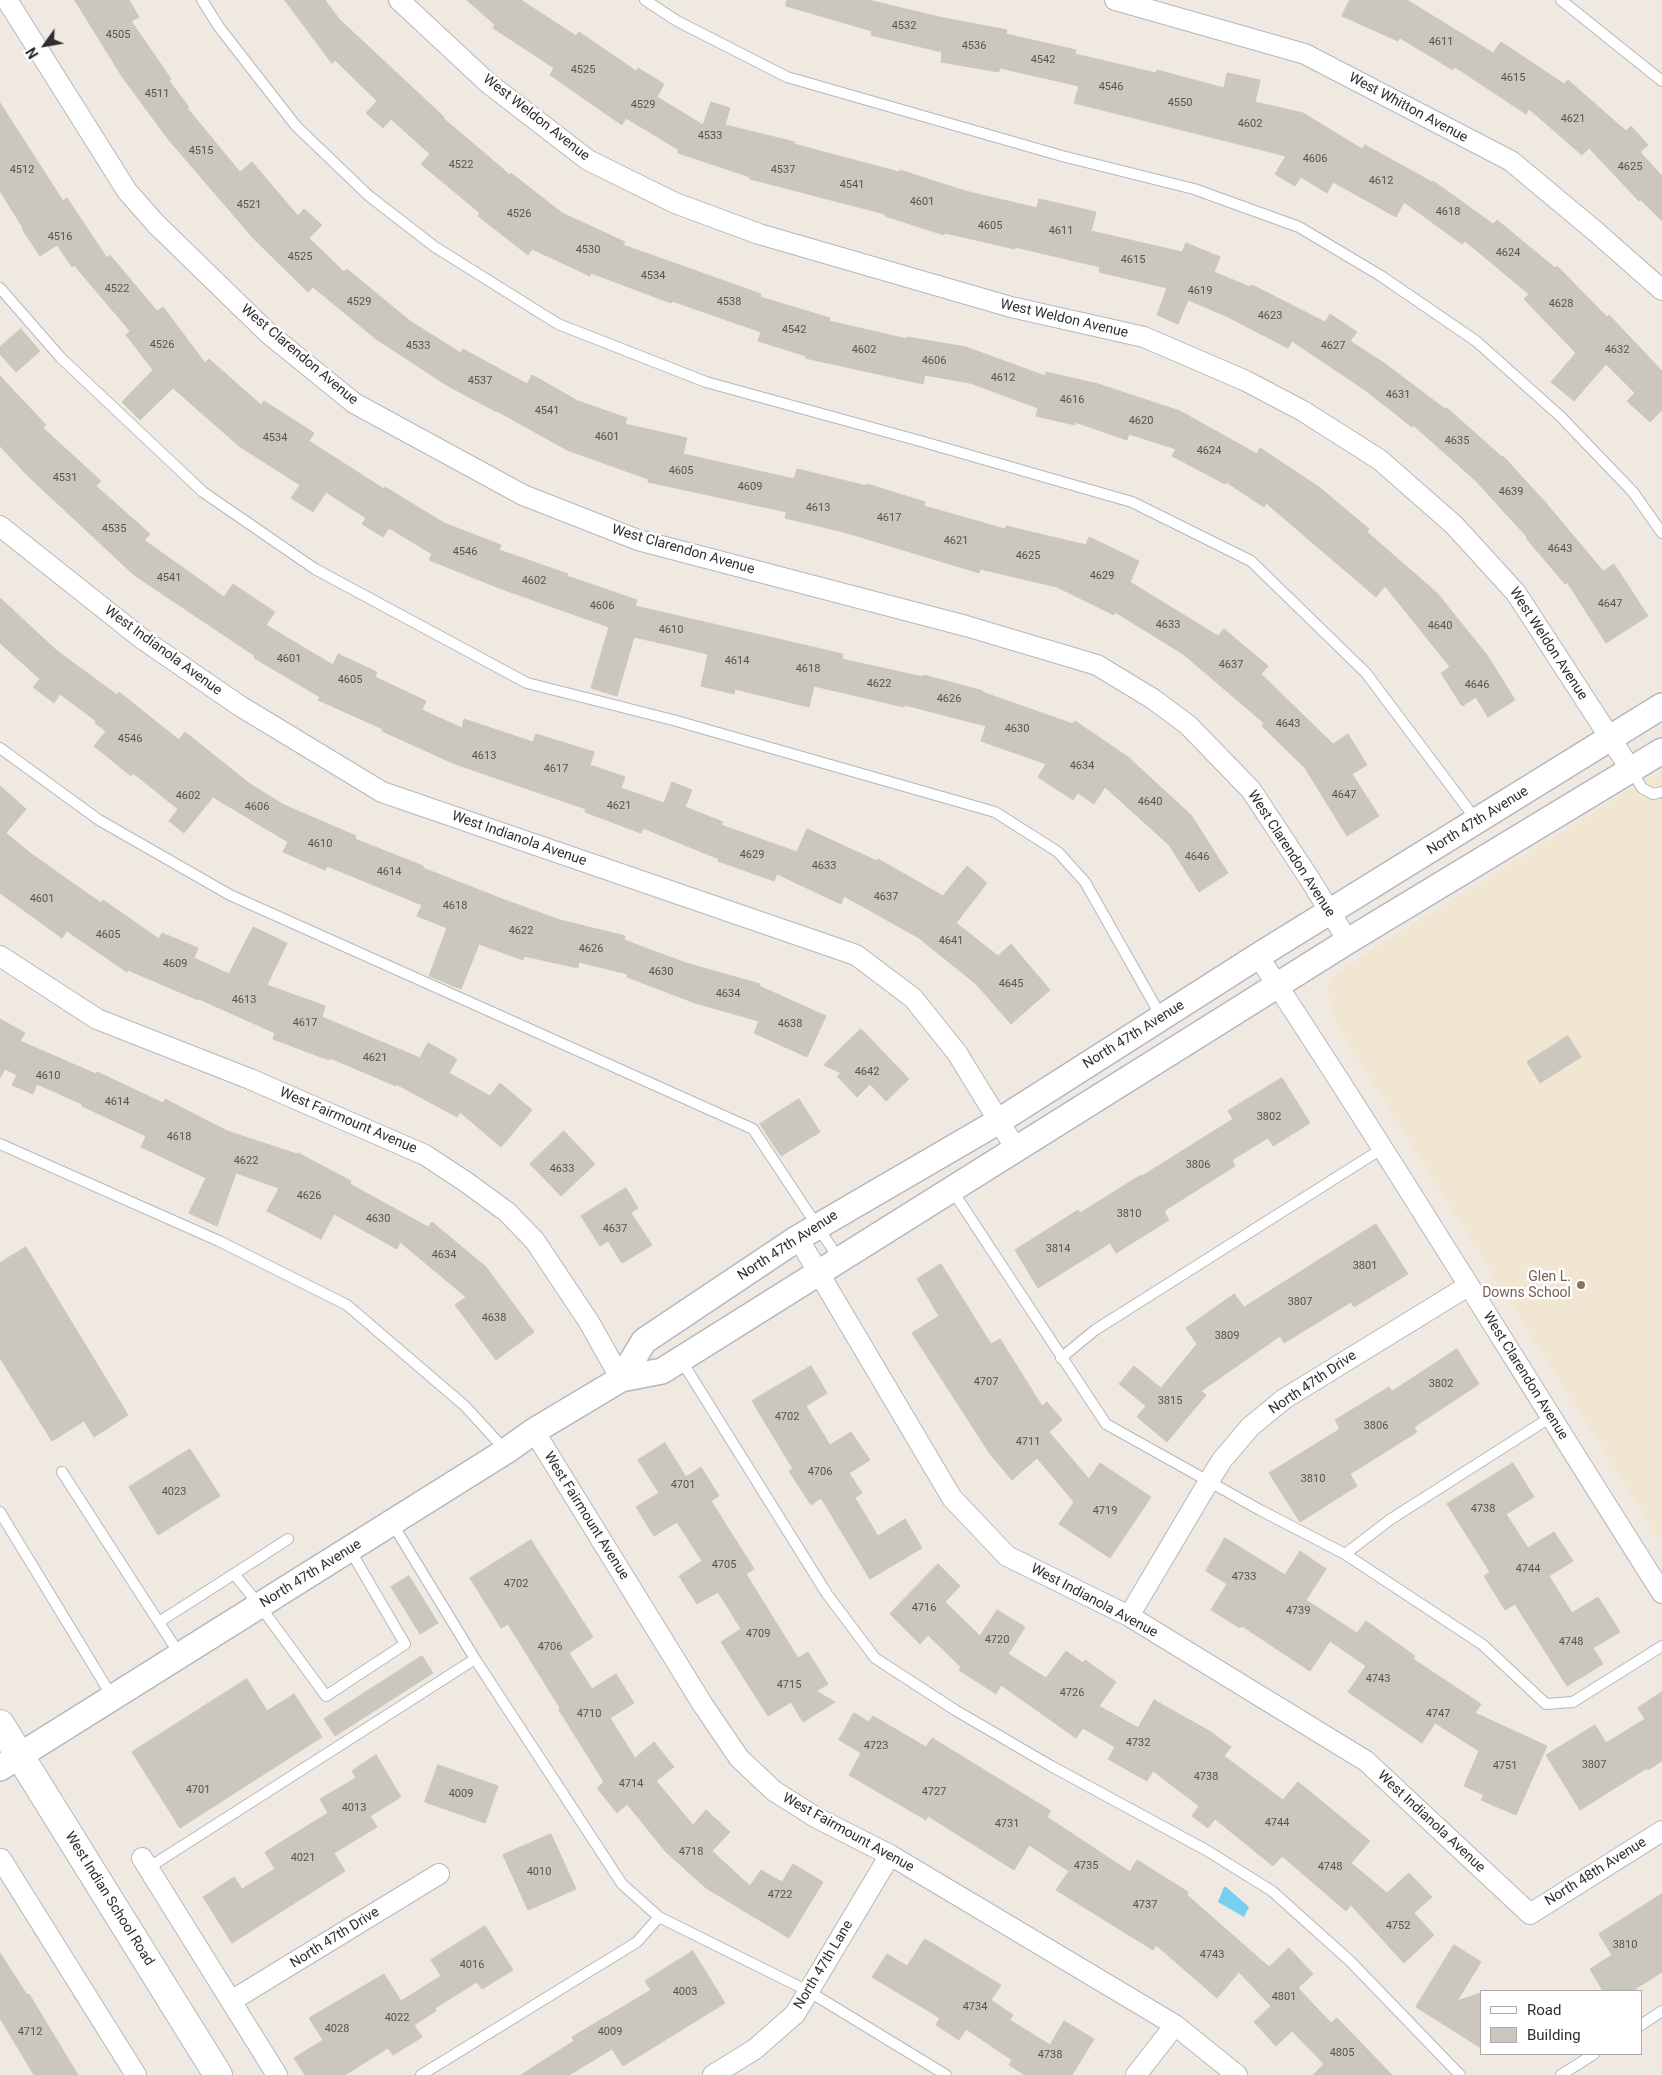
<!DOCTYPE html>
<html>
<head>
<meta charset="utf-8">
<style>
	body { margin:0 }
	#map { position:relative; width:1662px; height:2075px; overflow:hidden; background:#efe9e1; font-family:Roboto,sans-serif }
	canvas { display:block }
	.legend { position:absolute; left:1480px; top:1990px; width:162px; height:65px; box-sizing:border-box; background:#fff; border:1px solid #ababab; margin:0; padding:6px 9px; list-style:none; font-size:15px; color:#2e2e2e }
	.legend li { display:flex; align-items:center; gap:10px; height:25px }
	.legend b { width:25px; border:1px solid #ababab }
	.north { position:absolute; left:20px; top:20px; width:50px; height:50px; -webkit-text-stroke:4px #fff; paint-order:stroke; rotate:238deg; font-size:14px; font-weight:700; line-height:20px; text-align:center; color:#2e2e2e }
	.north::after { content:''; display:block; margin:auto; width:18px; height:22px; background:#2e2e2e; clip-path:polygon(50% 0,100% 100%,50% 72%,0 100%) }
</style>
</head>
<body>
<div id="map">
<canvas width="1662" height="2075"></canvas>
<ul class="legend">
<li><b style="height:6px;background:#fff"></b>Road</li>
<li><b style="height:14px;background:#cbc7bf"></b>Building</li>
</ul>
<div class="north">N</div>
</div>
<script>
const g = document.querySelector('canvas').getContext('2d');
g.lineJoin = 'round';
function paint(path, color) { g.fillStyle = color; g.fill(path, 'evenodd'); }
function stroke(path, color, width, dash) { g.strokeStyle = color; g.lineWidth = width; g.lineCap = dash ? 'butt' : 'round'; g.setLineDash(dash || []); g.stroke(path); }
function drawText(font, color, halo, rows, align = 'center') {
  g.font = font + ' Roboto,sans-serif'; g.lineWidth = 5; g.setLineDash([]); g.textBaseline = 'middle'; g.strokeStyle = halo; g.fillStyle = color; for (const [text, x, y, turn = 0] of rows) {
    g.save(); g.translate(x, y); g.rotate((+turn || 0) * Math.PI / 180); g.textAlign = isNaN(turn) ? turn : align; if (halo) g.strokeText(text, 0, 0); g.fillText(text, 0, 0); g.restore();
  }
}
paint(new Path2D(`
	M1662 770V1544L1337 1026 1330 1004 1327 985 1336 974 1352 962Z`), '#f0e6d1');
paint(new Path2D(`
	M1224 1887H1226L1249 1907 1244 1917 1218 1902Z`), '#75cff0');
const building = new Path2D(`
	M75 0H129L139 17 131 21 171 79 169 81 189 107 187 108 240 172 252 162 298 216 304 209 322 225 309 238 344 272 347 269 410 321 461 353 463 349 527 384 532 375 578 401 627 418 625 424 687 438 683 454 794 479 797 469 867 486V484L925 502 924 506 1005 529 1006 526 1086 545 1089 537 1139 561 1130 582 1218 636 1224 629 1268 666 1261 674 1333 744 1348 734 1367 765 1352 774 1379 816 1347 836 1305 768 1262 726 1264 723 1183 654 1115 612 1114 615 1057 587 980 569 979 573 844 532 785 518 787 512 648 482V479L567 450 497 411V412L448 386 376 339 313 287 308 292 254 239 168 139 123 78Z
	M285 0H325L339 19 444 117 443 118 510 175 511 173 562 213 625 242 623 245 761 294 760 297 830 318 829 321 907 339V337L966 347 1045 376 1046 372 1098 384 1180 411 1257 454 1260 448 1319 487 1369 529 1367 532 1437 593 1487 655 1515 700 1488 717 1476 697 1462 706 1441 673 1450 667 1385 586 1376 597 1266 503 1264 507 1226 482 1225 484 1172 456 1176 449 1129 434 1127 440 1075 422V425L1036 416 1038 408 970 383 925 375 923 384 805 358 806 356 758 341 761 332 672 301 671 303 591 273 590 276 532 249 528 255 478 216 480 213 421 164 430 154 391 119 383 128 366 113 377 101 335 60 332 63Z
	M467 0H521L576 36 579 32 636 71 638 68 664 84 657 97 703 125 711 102 730 108 725 125 795 142 794 144 899 172 900 170 965 191 1037 208 1039 199 1096 212 1091 231 1182 252 1186 243 1220 257 1214 272 1250 287 1252 285 1325 322 1330 314 1357 332 1350 341 1384 363 1445 409 1447 408 1502 457 1503 456 1545 502 1603 571 1614 564 1648 616 1606 643 1567 582 1565 584 1526 538 1527 537 1476 481 1413 425 1412 427 1365 390 1292 341 1288 348 1226 316 1188 300 1178 324 1157 315 1167 288 1099 272 1100 267 1015 247V249L945 233 944 235 885 216V214L750 179V177L678 153 679 150 626 118 622 125 550 75 554 68 493 28 495 25Z
	M787 0H868L939 17 1007 30 1006 34 1076 50 1075 54 1156 73 1157 70 1224 88 1227 73 1260 80 1255 102 1303 113 1362 149 1365 145 1432 182 1433 181 1493 224 1497 220 1555 268 1557 266 1607 317 1609 315 1662 371V410L1650 422 1627 401 1635 393 1606 364 1574 401 1551 382 1576 353 1524 299 1529 294 1465 241 1462 244 1404 202 1396 217 1333 182 1327 193 1301 177 1295 186 1275 174 1286 156 1074 103 1079 86 1000 68 999 72 941 62 942 52 871 35 872 31 786 6Z
	M1350 0H1407L1493 53 1501 42 1564 84 1568 80 1626 131 1631 126 1648 145 1640 152 1662 176V221L1641 200 1639 201 1589 148 1582 155 1529 109 1526 114 1455 67 1453 70 1400 38 1398 41 1342 16Z
	M0 103 63 201 67 198 107 258 110 255 157 311 163 307 205 363 209 359 261 405 264 401 314 433 309 441 384 489 385 487 444 523 501 545 499 550 568 574 567 576 637 600 635 606 843 654 842 659 923 677 924 675 983 691 982 692 1073 724 1075 721 1128 757 1191 815 1228 873 1199 892 1169 845 1105 787 1094 804 1078 793 1073 800 1038 777 1046 764 981 741 986 726 905 705 904 707 814 686 809 707 735 689 734 694 701 686 708 654 634 637 617 696 591 688 609 627 499 588 429 560 432 554 389 528 383 537 362 524 366 518 326 492 313 512 291 498 300 485 239 446 173 388 140 420 122 402 153 370 126 335 130 331 74 265 72 267 57 245 40 256 22 229 23 228 0 191Z
	M21 329 40 351 16 372 0 354V347Z
	M0 376 46 425 43 428 101 481 96 486 150 534 144 540 224 597 233 584 275 612 266 625 333 665 338 654 377 672 375 677 426 701 422 710 462 728 464 719 533 742 536 734 594 752 590 765 625 777 621 788 664 803 672 782 692 790 685 807 723 822 721 825 797 852 807 829 877 861 878 859 943 896 967 866 987 883 956 923 998 956 1011 944 1050 990 1011 1024 976 984 919 938 844 896 841 904 777 874 774 881 718 861 719 859 643 828 641 833 585 812 586 809 455 764 382 731 383 729 318 700 320 697 254 658 255 656 134 575 28 476 0 446Z
	M0 598 56 650 117 695 119 692 179 740 185 732 250 784 284 805 356 836 355 839 423 866V868L502 899 560 920 625 936 624 940 686 963 760 984 759 986 826 1016 807 1057 754 1033 759 1021 695 1003 627 977 628 974 579 962 578 968 524 956 523 960 479 944 461 989 429 976 447 928 417 916 422 905 327 866 325 870 283 852 288 842 213 797 184 833 169 821 178 809 133 773 131 776 94 746 106 731 95 723 96 721 60 694 54 703 33 687 40 679 0 643Z
	M0 786 26 809 6 833 30 853 101 903 103 900 159 939 162 933 198 948 194 958 229 974 253 927 287 943 267 985 325 1006 322 1017 420 1058 428 1043 457 1059 449 1073 490 1096 500 1083 532 1110 501 1147 460 1112 457 1117 396 1084V1086L330 1058 329 1060 273 1039 275 1033 199 999 198 1000 128 970 127 972 67 931 62 938 0 893Z
	M0 1019 25 1033 20 1041 96 1074 97 1072 163 1103 165 1099 227 1131 297 1154 298 1153 351 1181 350 1184 428 1227 432 1222 486 1267 534 1332 496 1360 455 1305 466 1297 400 1242 397 1249 334 1214 321 1239 267 1211 279 1188 236 1173 217 1226 189 1213 206 1178 141 1147 146 1136 82 1106V1104L37 1084 33 1094 12 1085 17 1075 5 1069 0 1078Z
	M861 1029 909 1079 886 1101 870 1084 857 1097 837 1076 841 1073 824 1065Z
	M1568 1036 1581 1057 1540 1083 1527 1062Z
	M1282 1078 1310 1123 1273 1146 1268 1138 1232 1160 1235 1166 1164 1211 1169 1220 1116 1253 1110 1243 1038 1288 1015 1250 1078 1210 1080 1213 1141 1175 1142 1176 1233 1119 1228 1111Z
	M799 1099 820 1132 781 1156 760 1124Z
	M564 1131 595 1164 561 1196 530 1164Z
	M626 1188 638 1208 631 1213 652 1245 622 1263 608 1241 600 1246 581 1216Z
	M1376 1224 1408 1274 1354 1307 1351 1302 1284 1343 1280 1336 1201 1391 1206 1395 1167 1442 1137 1417 1146 1406 1119 1384 1134 1366 1161 1388 1197 1344 1186 1328 1234 1294 1244 1307Z
	M26 1247 128 1415 94 1437 84 1421 52 1441 0 1358V1263Z
	M941 1264 991 1344 1000 1339 1042 1406 1047 1402 1062 1420 1049 1432 1089 1479 1100 1463 1151 1497 1110 1558 1059 1524 1074 1502 1037 1458 1012 1480 990 1454 912 1333 939 1316 917 1279Z
	M1457 1349 1479 1384 1414 1427 1417 1432 1350 1474 1357 1486 1300 1522 1269 1473 1340 1429 1335 1420 1389 1387 1392 1391Z
	M811 1366 827 1393 806 1406 830 1445 851 1432 870 1460 849 1473 862 1493 855 1498 878 1536 905 1519 922 1548 870 1579 821 1498 811 1505 789 1471 793 1469 752 1401Z
	M665 1443 686 1477 701 1467 719 1496 711 1501 754 1569 746 1574 798 1658 808 1652 828 1684 816 1691 835 1702 803 1722 791 1702 768 1716 721 1642 741 1629 718 1592 697 1604 679 1576 702 1561 677 1522 654 1536 636 1507 659 1493 638 1460Z
	M190 1449 220 1496 158 1535 129 1487Z
	M1513 1463 1534 1497 1506 1514 1528 1548 1554 1532 1573 1561 1549 1576 1572 1613 1598 1597 1620 1632 1593 1648 1603 1664 1567 1686 1515 1604 1505 1610 1484 1576 1490 1572 1447 1504Z
	M1225 1538 1285 1575 1300 1551 1326 1569 1306 1600 1357 1633 1366 1621 1415 1656 1413 1659 1481 1704 1475 1713 1547 1746 1516 1815 1481 1800 1484 1795 1464 1786 1479 1751 1435 1723 1422 1743 1348 1692 1366 1666 1330 1641 1310 1671 1242 1626 1240 1628 1211 1610 1227 1584 1206 1571Z
	M531 1540 593 1637 569 1653 592 1689 616 1674 634 1703 610 1718 635 1758 654 1742 674 1767 656 1781 693 1825 706 1810 730 1832 712 1851 750 1886 761 1870 782 1882 793 1864 823 1882 789 1938 706 1888 666 1852 627 1804 617 1813 597 1788 604 1782 559 1710 560 1708 508 1624 501 1628 470 1578Z
	M938 1564 960 1586 945 1602 980 1636 997 1610 1025 1627 1008 1654 1046 1678 1066 1651 1083 1663 1085 1660 1116 1682 1099 1706 1138 1728 1154 1700 1211 1732 1231 1747 1224 1756 1283 1800 1298 1782 1370 1841 1351 1863 1387 1893 1409 1873 1432 1897 1414 1913 1434 1935 1404 1963 1351 1905 1346 1911 1282 1856 1273 1866 1215 1819 1208 1828 1192 1816 1199 1806 1153 1771 1147 1781 1108 1759 1115 1747 1083 1728 1076 1738 1001 1685 996 1694 959 1670 961 1667 928 1635 920 1644 890 1614Z
	M409 1576 438 1623 420 1634 391 1587Z
	M422 1656 433 1673 335 1736 324 1719Z
	M247 1679 267 1711 294 1694 322 1737 180 1828 132 1752Z
	M1662 1692V1761L1648 1770 1647 1768 1580 1810 1546 1755 1595 1725 1606 1743 1645 1719 1638 1708Z
	M854 1713 869 1722 873 1716 926 1747 932 1738 1051 1811 1047 1817 1130 1872 1137 1860 1188 1892 1187 1895 1269 1967 1289 1948 1313 1974 1298 1988 1331 2023 1337 2018 1392 2075H1313L1324 2064 1292 2031 1276 2046 1254 2022 1271 2006 1239 1972 1217 1998 1156 1945 1153 1950 1056 1890 1069 1871 1029 1845 1014 1870 928 1816 926 1820 849 1775 861 1753 839 1740Z
	M376 1755 401 1797 370 1816 377 1827 334 1853 345 1871 232 1943 203 1897 234 1877 242 1889 275 1869 265 1852 328 1813 320 1799 356 1778 352 1771Z
	M438 1765 498 1786 485 1823 425 1802Z
	M551 1834 576 1889 528 1910 503 1855Z
	M1662 1894V1972L1632 1991H1603L1590 1969 1612 1955 1599 1934Z
	M485 1926 513 1970 482 1989 477 1982 435 2008 436 2011 414 2025 422 2037 393 2055 388 2048 345 2075H305L294 2058 323 2040 309 2018 384 1974 401 2001 441 1976 431 1960Z
	M925 1939 1001 1985 991 2000 1013 2015 1010 2020 1050 2045 1064 2021 1094 2039 1072 2075H1025L1009 2065 1012 2060 966 2029 959 2040 936 2025 940 2018 872 1977 887 1954 907 1966Z
	M1454 1945 1481 1962 1457 2001 1481 1993V2048L1416 2007Z
	M693 1951 725 2003 623 2066 612 2049 569 2075H521L574 2041 572 2037 651 1990 645 1981Z
	M0 1953 27 1995 29 1994 78 2075H34L0 2018Z`);
paint(building, '#cbc7bf');
stroke(building, '#cbc5ba', 1);
const service = new Path2D(`
	M202 0 219 27 296 126 369 196 435 247 558 324 706 382 920 441 1132 502 1251 561 1366 673 1477 821
	M645 0 677 21 787 77 1062 156 1194 189 1299 227 1381 276 1476 341 1560 416 1633 492 1662 533
	M1561 0 1662 81
	M0 288 61 358 203 492 315 569 527 683 673 720 995 812 1058 852 1085 882 1162 1018
	M0 748 99 820 230 895 753 1129 839 1259
	M1631 770 1642 788 1653 794 1662 792
	M0 1144 219 1241 347 1305 465 1406 506 1451
	M952 1190 1106 1424 1260 1510 1345 1554 1483 1645 1546 1704 1573 1702 1662 1646
	M1061 1358 1095 1330 1383 1148
	M681 1360 827 1594 875 1658 955 1710 1051 1766 1206 1850 1272 1891 1350 1961 1460 2075
	M62 1472 180 1655
	M0 1512 113 1698
	M392 1523 475 1659 622 1884 659 1917 808 1991 946 2075
	M1345 1554 1391 1519 1551 1417
	M234 1574 288 1539
	M159 1622 234 1574 260 1606 326 1696 405 1644 350 1550
	M148 1868 475 1659
	M1641 2025 1662 2011
	M421 2075 637 1942 659 1917
	M1561 2075 1594 2054`);
const minor = new Path2D(`
	M7 0 127 191 156 224 269 334 354 403 523 495 638 540 966 626 1097 665 1153 699 1188 725 1251 790 1309 878 1348 941
	M399 0 488 83 588 160 675 203 759 234 1011 307 1144 337 1246 381 1303 411 1380 460 1454 525 1516 593 1631 770
	M1115 0 1305 54 1511 161 1595 231 1662 290
	M0 526 141 638 240 706 382 792 856 955 913 998 957 1053 1016 1149
	M0 956 97 1019 250 1079 425 1155 466 1182 507 1212 535 1241 589 1322 621 1379
	M1258 956C1397 1166 1527 1381 1662 1593
	M798 1238 952 1498 1007 1556 1129 1616 1366 1761 1530 1914 1662 1831
	M534 1431 703 1705 739 1758 774 1791 817 1818 890 1855 1175 2025 1237 2075
	M1129 1616 1209 1481 1222 1460 1250 1427 1284 1399 1468 1286
	M142 1858 277 2075
	M1 1859 136 2075
	M231 2001 439 1874
	M713 2075 755 2049 795 2014 890 1855
	M1136 2075 1175 2025`);
const tertiary = new Path2D(`
	M621 1379 644 1341 798 1238 999 1121 1258 956 1662 706
	M0 1768 506 1451 534 1431 621 1379 662 1371 1348 941 1662 751`);
const secondary = new Path2D(`
	M0 1724 218 2075`);
stroke(service, '#b4b7c1', 12);
stroke(minor, '#b4b7c1', 22);
stroke(tertiary, '#b4b7c1', 28);
stroke(secondary, '#b4b7c1', 30);
stroke(service, '#fff', 10);
stroke(minor, '#fff', 20);
stroke(tertiary, '#fff', 25);
stroke(secondary, '#fff', 28);
for (const [x, y, r, color] of [
	[1581,1285,5,"#8d6e63"]
]) { const dot = new Path2D(); dot.arc(x, y, r, 0, 2 * Math.PI); g.fillStyle = color; g.fill(dot); stroke(dot, '#fff', 2); }
drawText('11px', '#555452', null, [
	["4532",904,26],
	["4505",118,35],
	["4611",1441,42],
	["4536",974,46],
	["4542",1043,60],
	["4525",583,70],
	["4615",1513,78],
	["4546",1111,87],
	["4511",157,94],
	["4550",1180,103],
	["4529",643,105],
	["4621",1573,119],
	["4602",1250,124],
	["4533",710,136],
	["4515",201,151],
	["4606",1315,159],
	["4522",461,165],
	["4625",1630,167],
	["4512",22,170],
	["4537",783,170],
	["4612",1381,181],
	["4541",852,185],
	["4601",922,202],
	["4521",249,205],
	["4618",1448,212],
	["4526",519,214],
	["4605",990,226],
	["4611",1061,231],
	["4516",60,237],
	["4530",588,250],
	["4624",1508,253],
	["4525",300,257],
	["4615",1133,260],
	["4534",653,276],
	["4522",117,289],
	["4619",1200,291],
	["4529",359,302],
	["4538",729,302],
	["4628",1561,304],
	["4623",1270,316],
	["4542",794,330],
	["4526",162,345],
	["4533",418,346],
	["4627",1333,346],
	["4602",864,350],
	["4632",1617,350],
	["4606",934,361],
	["4612",1003,378],
	["4537",480,381],
	["4631",1398,395],
	["4616",1072,400],
	["4541",547,411],
	["4620",1141,421],
	["4601",607,437],
	["4534",275,438],
	["4635",1457,441],
	["4624",1209,451],
	["4605",681,471],
	["4531",65,478],
	["4609",750,487],
	["4639",1511,492],
	["4613",818,508],
	["4617",889,518],
	["4535",114,529],
	["4621",956,541],
	["4643",1560,549],
	["4546",465,552],
	["4625",1028,556],
	["4629",1102,576],
	["4541",169,578],
	["4602",534,581],
	["4647",1610,604],
	["4606",602,606],
	["4633",1168,625],
	["4640",1440,626],
	["4610",671,630],
	["4601",289,659],
	["4614",737,661],
	["4637",1231,665],
	["4618",808,669],
	["4605",350,680],
	["4622",879,684],
	["4646",1477,685],
	["4626",949,699],
	["4643",1288,724],
	["4630",1017,729],
	["4546",130,739],
	["4613",484,756],
	["4634",1082,766],
	["4617",556,769],
	["4647",1344,795],
	["4602",188,796],
	["4640",1150,802],
	["4621",619,806],
	["4606",257,807],
	["4610",320,844],
	["4629",752,855],
	["4646",1197,857],
	["4633",824,866],
	["4614",389,872],
	["4637",886,897],
	["4601",42,899],
	["4618",455,906],
	["4622",521,931],
	["4605",108,935],
	["4641",951,941],
	["4626",591,949],
	["4609",175,964],
	["4630",661,972],
	["4645",1011,984],
	["4634",728,994],
	["4613",244,1000],
	["4617",305,1023],
	["4638",790,1024],
	["4621",375,1058],
	["4642",867,1072],
	["4610",48,1076],
	["4614",117,1102],
	["3802",1269,1117],
	["4618",179,1137],
	["4622",246,1161],
	["3806",1198,1165],
	["4633",562,1169],
	["4626",309,1196],
	["3810",1129,1214],
	["4630",378,1219],
	["4637",615,1229],
	["3814",1058,1249],
	["4634",444,1255],
	["3801",1365,1266],
	["3807",1300,1302],
	["4638",494,1318],
	["3809",1227,1336],
	["4707",986,1382],
	["3802",1441,1384],
	["3815",1170,1401],
	["4702",787,1417],
	["3806",1376,1426],
	["4711",1028,1442],
	["4706",820,1472],
	["3810",1313,1479],
	["4701",683,1485],
	["4023",174,1492],
	["4738",1483,1509],
	["4719",1105,1511],
	["4705",724,1565],
	["4744",1528,1569],
	["4733",1244,1577],
	["4702",516,1584],
	["4716",924,1608],
	["4739",1298,1611],
	["4709",758,1634],
	["4720",997,1640],
	["4748",1571,1642],
	["4706",550,1647],
	["4743",1378,1679],
	["4715",789,1685],
	["4726",1072,1693],
	["4710",589,1714],
	["4747",1438,1714],
	["4732",1138,1743],
	["4723",876,1746],
	["3807",1594,1765],
	["4751",1505,1766],
	["4738",1206,1777],
	["4714",631,1784],
	["4701",198,1790],
	["4727",934,1792],
	["4009",461,1794],
	["4013",354,1808],
	["4744",1277,1823],
	["4731",1007,1824],
	["4718",691,1852],
	["4021",303,1858],
	["4735",1086,1866],
	["4748",1330,1867],
	["4010",539,1872],
	["4722",780,1895],
	["4737",1145,1905],
	["4752",1398,1926],
	["3810",1625,1945],
	["4743",1212,1955],
	["4016",472,1965],
	["4003",685,1992],
	["4801",1284,1997],
	["4734",975,2007],
	["4022",397,2018],
	["4028",337,2029],
	["4712",30,2032],
	["4009",610,2032],
	["4805",1342,2053],
	["4738",1050,2055]
]);
drawText('14px', '#2e2e2e', '#fff', [
	["West Whitton Avenue",1408,108,28],
	["West Weldon Avenue",536,118,38],
	["West Weldon Avenue",1064,319,13],
	["West Clarendon Avenue",299,355,40],
	["West Clarendon Avenue",683,550,16],
	["West Weldon Avenue",1548,644,57],
	["West Indianola Avenue",163,651,36],
	["North 47th Avenue",1478,821,-32],
	["West Indianola Avenue",519,839,19],
	["West Clarendon Avenue",1291,854,57],
	["North 47th Avenue",1134,1035,-32],
	["West Fairmount Avenue",348,1121,23],
	["North 47th Avenue",788,1246,-33],
	["West Clarendon Avenue",1525,1376,58],
	["North 47th Drive",1313,1383,-34],
	["West Fairmount Avenue",586,1516,58],
	["North 47th Avenue",311,1574,-32],
	["West Indianola Avenue",1094,1601,28],
	["West Indianola Avenue",1431,1822,43],
	["West Fairmount Avenue",848,1833,29],
	["North 48th Avenue",1596,1872,-32],
	["West Indian School Road",109,1899,58],
	["North 47th Drive",335,1938,-32],
	["North 47th Lane",824,1965,-59]
]);
drawText('14px', '#785e54', '#fff', [
	["Glen L.",1571,1277],
	["Downs School",1571,1293]
], 'right');
</script>
</body>
</html>
